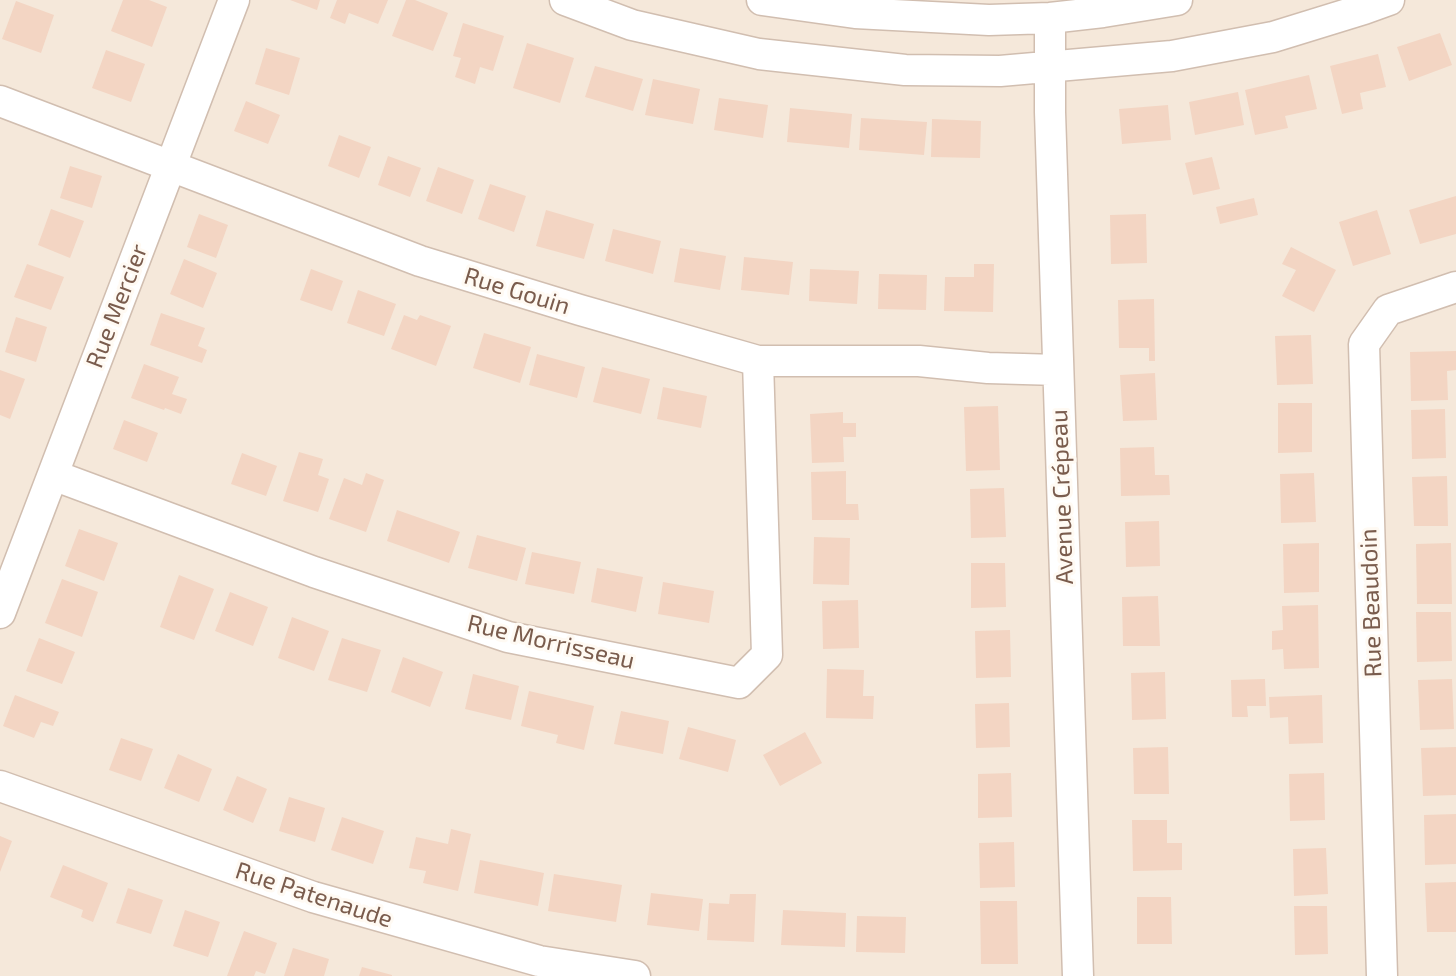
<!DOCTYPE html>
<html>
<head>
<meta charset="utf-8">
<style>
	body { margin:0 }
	canvas { display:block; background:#fdf6ec }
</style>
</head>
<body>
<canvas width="1456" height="976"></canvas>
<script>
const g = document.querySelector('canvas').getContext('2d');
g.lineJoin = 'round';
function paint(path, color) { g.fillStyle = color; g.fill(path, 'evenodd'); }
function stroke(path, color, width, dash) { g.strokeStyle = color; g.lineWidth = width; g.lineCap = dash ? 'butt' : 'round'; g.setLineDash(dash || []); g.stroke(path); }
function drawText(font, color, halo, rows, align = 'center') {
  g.font = font + ' "Exo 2",sans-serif'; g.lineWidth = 6; g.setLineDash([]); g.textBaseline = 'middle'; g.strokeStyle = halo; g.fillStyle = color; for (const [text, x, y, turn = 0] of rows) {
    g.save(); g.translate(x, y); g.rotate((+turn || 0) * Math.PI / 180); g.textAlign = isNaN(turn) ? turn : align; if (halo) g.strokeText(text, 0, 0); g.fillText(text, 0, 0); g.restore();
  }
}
paint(new Path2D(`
	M0 0H1456V976H0Z`), '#f5e8da');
paint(new Path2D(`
	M123 0H149L167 7 152 47 111 31Z
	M290 0H320L317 10Z
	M337 0H388L378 24 349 13 345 24 330 18Z
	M406 0H415L448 13 433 51 392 36Z
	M16 1 54 15 41 53 2 39Z
	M463 23 504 36 493 71 480 67 475 84 455 77 461 58 453 56Z
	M1440 33 1452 65 1409 81 1397 47Z
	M527 43 574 58 560 103 513 88Z
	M266 48 300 58 289 95 255 84Z
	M106 50 145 64 131 102 92 88Z
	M1378 54 1386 87 1360 93 1363 109 1342 114 1330 66Z
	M595 66 643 79 633 111 585 97Z
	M1309 75 1317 109 1285 116 1288 128 1255 135 1245 90Z
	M653 79 700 89 693 124 645 115Z
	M1238 92 1244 125 1195 135 1189 102Z
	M719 98 768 105 763 138 714 130Z
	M246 101 280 115 268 144 234 131Z
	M1168 105 1171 140 1122 144 1119 109Z
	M790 108 852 114 849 148 787 142Z
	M861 118 927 122 924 155 859 150Z
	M932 119 981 121 980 158 931 157Z
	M339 135 371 147 359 178 328 166Z
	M388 156 421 168 410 197 378 185Z
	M1212 157 1220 189 1193 195 1185 163Z
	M70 166 102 176 92 208 60 198Z
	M438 167 474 180 462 214 426 201Z
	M490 184 526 196 514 232 478 219Z
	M1456 196V234L1420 244 1409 210Z
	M1254 198 1258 215 1220 224 1216 207Z
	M51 209 84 221 70 258 38 245Z
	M546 210 594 224 584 259 536 246Z
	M1377 210 1391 254 1353 266 1339 222Z
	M199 214 228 225 216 258 187 247Z
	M1146 214 1147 263 1111 264 1110 215Z
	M613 229 661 241 653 274 605 261Z
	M1291 247 1336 270 1314 312 1282 296 1296 270 1282 264Z
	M680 248 726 256 720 290 674 282Z
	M744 257 793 262 789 295 741 290Z
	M184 259 217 273 203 308 170 294Z
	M27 264 64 277 51 310 14 297Z
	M974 264H994L993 312 944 311 945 277H974Z
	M311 269 343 281 332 311 300 300Z
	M810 269 859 271 857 304 809 301Z
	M879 274 927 275 926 310 878 309Z
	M358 290 396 304 384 336 347 323Z
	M1154 299 1155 361H1149V348H1119L1118 300Z
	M161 313 205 328 198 346 207 350 202 363 150 345Z
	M404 315 417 320 420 315 451 326 436 366 391 349Z
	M16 317 47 327 36 362 5 352Z
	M484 333 531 347 520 383 473 368Z
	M1311 335 1313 384 1277 385 1275 336Z
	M1456 351V370L1447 371 1448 400 1411 401 1410 352Z
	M537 354 585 367 577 398 529 385Z
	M144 364 179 377 172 394 187 399 181 414 165 408 164 410 131 398Z
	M602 367 650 379 641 414 593 402Z
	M0 370 25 379 10 419 0 415Z
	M1155 373 1157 420 1123 421 1120 375Z
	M663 387 707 396 701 428 657 419Z
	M1278 403H1312V452L1278 453Z
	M998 406 1000 470 966 471 964 407Z
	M1445 409 1446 458 1412 459 1411 410Z
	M843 412V423H856V437H843L844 462 812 463 810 414Z
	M124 420 158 433 147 462 113 449Z
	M1154 447 1155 475H1169L1170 495 1121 496 1120 448Z
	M299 452 323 459 318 475 329 479 318 512 283 501Z
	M242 453 277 466 266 496 231 484Z
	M846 471V504H858L859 520H812L811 472Z
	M366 473 384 480 366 532 329 519 344 478 362 485Z
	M1314 473 1316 522 1281 523 1280 474Z
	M1447 476 1448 526H1414L1412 477Z
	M1004 488 1006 537 971 538 970 489Z
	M397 510 460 532 449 563 387 541Z
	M1159 521 1160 566 1126 567 1125 522Z
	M79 529 118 543 104 581 65 566Z
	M477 535 526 548 517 581 468 568Z
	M814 537 850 538 849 585 813 584Z
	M1319 543V592L1284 593 1283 544Z
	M1451 543 1452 604H1417L1416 544Z
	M532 552 581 562 574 594 525 584Z
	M971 563H1005L1006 607 971 608Z
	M597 568 643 577 636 612 591 602Z
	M179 575 214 589 194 640 160 627Z
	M62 579 98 592 82 637 45 623Z
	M663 582 714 591 709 623 658 614Z
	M230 592 268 607 253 646 215 631Z
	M1158 596 1160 646H1123L1122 597Z
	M858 600 859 648 823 649 822 601Z
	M1318 605 1319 668 1284 669 1283 649 1272 650V631L1283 630 1282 606Z
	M1416 612H1451L1452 661 1417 662Z
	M292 617 329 631 314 671 278 658Z
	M1010 630 1011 677 976 678 975 631Z
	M39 638 75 652 62 684 26 671Z
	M342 638 381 650 367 692 328 680Z
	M403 657 443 672 430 707 391 692Z
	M827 669 864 670 863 696H874L873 719 826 718Z
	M1165 672 1166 719 1132 720 1131 673Z
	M473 674 519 686 511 720 465 709Z
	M1265 679 1266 706H1247L1248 717H1232L1231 680Z
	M1452 679 1454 729 1420 730 1418 680Z
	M529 691 594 706 584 750 556 743 558 735 521 726Z
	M15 695 59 712 53 726 41 722 34 738 3 726Z
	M1322 695 1323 743 1289 744 1288 717 1270 718 1269 697Z
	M1009 703 1010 747 976 748 975 704Z
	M621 711 669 721 663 754 614 744Z
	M688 727 736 740 728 772 679 759Z
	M805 732 822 763 780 786 763 755Z
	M121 738 153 749 141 781 109 770Z
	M1168 747 1169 794H1134L1133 748Z
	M1456 747V795L1423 796 1421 748Z
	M178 754 212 769 199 802 164 788Z
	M1011 773 1012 817 978 818V774Z
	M1324 773 1325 820 1290 821 1289 774Z
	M237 776 267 789 253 823 223 810Z
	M289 797 325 808 315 842 279 831Z
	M1456 814V864L1425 865 1424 815Z
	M342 817 384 831 373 864 331 850Z
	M1132 820H1167V843H1182V870L1133 871Z
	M451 829 471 834 458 891 423 883 426 871 409 868 416 837 448 844Z
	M0 836 12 841 0 872Z
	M1014 842 1015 887 980 888 979 843Z
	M1326 848 1328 894 1294 896 1293 849Z
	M480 860 544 873 538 906 474 893Z
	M63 865 108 883 93 922 81 917 83 910 50 897Z
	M554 874 622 885 616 922 548 911Z
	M1456 882V932H1427L1425 883Z
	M128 888 163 900 151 934 116 923Z
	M651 893 703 899 699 931 647 925Z
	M730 894H756L754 942 707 940 709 903 729 904Z
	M1137 897H1171L1172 944H1137Z
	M980 901H1017L1018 964H981Z
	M1294 906H1327L1328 954 1295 955Z
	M185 910 220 922 208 957 173 946Z
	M783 910 846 913 845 947 781 945Z
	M857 916 906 917 905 953 856 952Z
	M244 931 277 943 265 974 256 971 254 976H227Z
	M293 948 329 959 324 976H284Z
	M362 967 392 975V976H359Z`), '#f3d5c3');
const minor = new Path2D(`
	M565 0 632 25 759 54 905 70 1000 71 1172 56 1273 37 1364 9 1389 0
	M762 0 855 13 989 20 1050 18 1103 12 1177 0
	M1050 18V112L1078 976
	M0 101 420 261 580 310 758 361H919L988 368 1058 370
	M53 475 314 572 508 637 739 683 767 655 758 361
	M0 613 234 0
	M0 786 313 897 539 961 635 976
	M1382 976 1364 344 1388 310 1456 287`);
stroke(minor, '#d1beb0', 33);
stroke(minor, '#fff', 30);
drawText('24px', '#7a5c4d', '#fffaf3', [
	["Rue Gouin",517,291,17],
	["Rue Mercier",117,306,-69],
	["Avenue Crépeau",1062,497,-92],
	["Rue Beaudoin",1371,603,-92],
	["Rue Morrisseau",551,642,13],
	["Rue Patenaude",314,895,18]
]);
</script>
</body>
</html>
